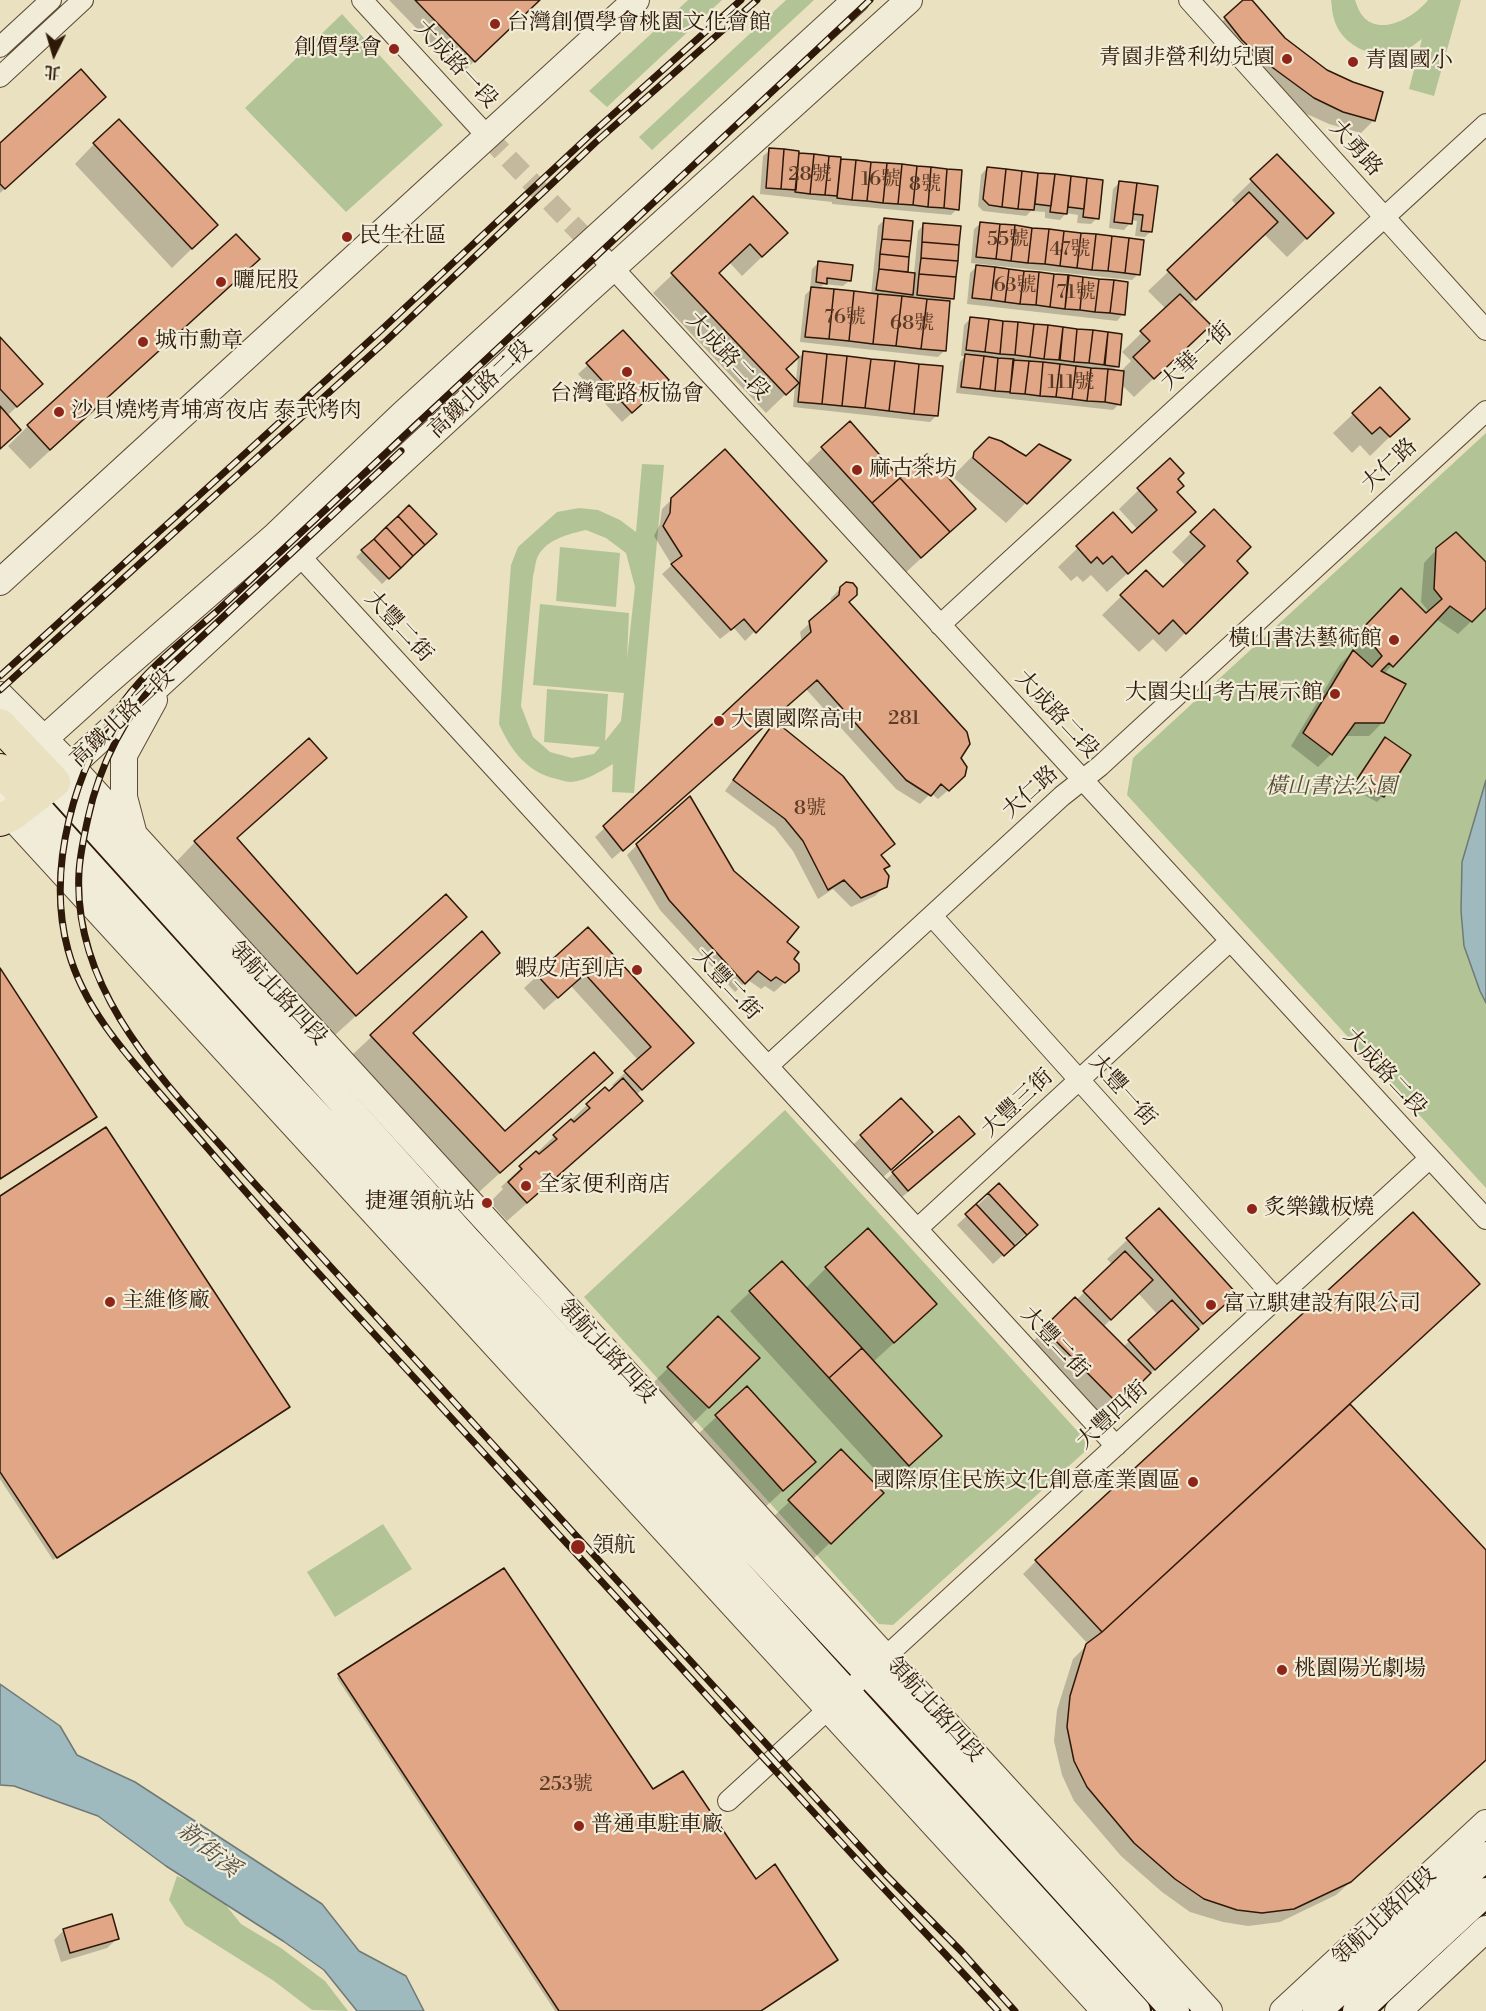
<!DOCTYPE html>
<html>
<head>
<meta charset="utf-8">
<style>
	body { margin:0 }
	#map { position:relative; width:1486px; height:2011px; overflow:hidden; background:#eae1c1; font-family:"Libre Bodoni","Noto Serif TC",serif }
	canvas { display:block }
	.north { position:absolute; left:24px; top:24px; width:60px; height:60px; -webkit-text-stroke:4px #f1ecd7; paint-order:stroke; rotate:185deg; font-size:16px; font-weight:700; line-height:24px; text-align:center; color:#2e1808 }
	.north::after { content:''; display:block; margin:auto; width:21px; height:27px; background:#2e1808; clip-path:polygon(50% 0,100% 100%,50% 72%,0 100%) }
</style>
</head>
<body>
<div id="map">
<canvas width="1486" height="2011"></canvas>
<div class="north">北</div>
</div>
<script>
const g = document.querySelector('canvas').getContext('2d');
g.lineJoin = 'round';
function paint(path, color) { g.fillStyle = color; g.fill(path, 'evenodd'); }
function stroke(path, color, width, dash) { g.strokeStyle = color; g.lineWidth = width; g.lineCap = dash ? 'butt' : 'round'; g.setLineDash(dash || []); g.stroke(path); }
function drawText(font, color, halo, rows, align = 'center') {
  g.font = font + ' "Libre Bodoni","Noto Serif TC",serif'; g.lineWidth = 4.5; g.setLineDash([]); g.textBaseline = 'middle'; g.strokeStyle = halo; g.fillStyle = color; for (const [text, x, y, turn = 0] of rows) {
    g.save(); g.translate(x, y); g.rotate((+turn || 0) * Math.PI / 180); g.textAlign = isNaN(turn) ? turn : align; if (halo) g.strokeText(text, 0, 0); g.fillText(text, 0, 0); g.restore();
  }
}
paint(new Path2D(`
	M688 0H722L607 107 589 91Z
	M786 0H814L652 150 639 137Z
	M1331 0H1355C1358 9 1362 19 1372 23 1391 31 1417 14 1428 0H1461L1434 96 1409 89 1422 39C1417 42 1412 47 1407 50 1380 63 1342 48 1334 19 1332 13 1332 6 1331 0Z
	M342 14 443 125 346 212 245 108Z
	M1486 433V1188L1127 795 1133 758Z
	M642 464 664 465 634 793 612 792 613 764C601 771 586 781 571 782 567 782 561 780 557 779 528 773 511 751 499 724L511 565 518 547 557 512 579 508 598 510 620 520 636 532ZM586 530 606 538 626 553 635 587 627 659 629 613 540 604 533 685 624 693 621 721 605 741 608 694 547 689 544 742 600 747 594 754 572 758 550 752 533 737 521 706 533 576C535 570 535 562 538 556 547 539 569 534 586 530Z
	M560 547 620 553 616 607 556 601Z
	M785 1110 1091 1446 893 1625 879 1624 584 1297Z
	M383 1524 412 1569 335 1617 307 1572Z
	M177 1876 217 1894 241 1924 281 1948 325 1981 348 2011 312 2010 274 1981 185 1925 169 1900Z`), '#b2c496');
const water = new Path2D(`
	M1486 780V1003L1480 991 1464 946 1461 911 1462 862Z
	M0 1684 60 1726 77 1755 135 1782 322 1904 359 1951 406 1976 424 2011H357L324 1970 283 1941 166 1866 98 1816 14 1786 0 1785Z`);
paint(water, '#9ebabe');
stroke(water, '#717975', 1.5);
paint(new Path2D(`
	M389 0H538L461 74Z
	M1246 0H1251L1284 39 1374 120 1361 133 1329 124 1300 111 1212 31Z
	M85 116 0 193V145Z
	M94 144 216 225 172 268 75 164Z
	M770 150 840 158 839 160 961 172 957 209 951 215 832 204V202L760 194 763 156Z
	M1277 156 1312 233 1287 257 1264 234 1189 305V345L1134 397 1121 384 1119 404 1113 410 956 393 960 362 965 356H961L964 325 971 318 1118 366 1112 371 1120 372 1131 361 1122 352 1166 309 1148 291 1237 206 1232 200Z
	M987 168 1102 182 1097 218 1091 224 1077 223 1078 215 1066 213 1060 220 1045 218V212L1031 211 1026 216 983 211 978 206 981 175Z
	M1119 183 1156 187 1151 231 1145 237 1135 236 1137 221 1131 220 1130 223 1124 230 1109 228 1113 189Z
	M753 198 766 253 742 276 730 263 718 274 784 369 796 381 798 358 804 353 937 415 930 422 793 407 795 385 766 413 653 293Z
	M884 220 911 222 906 273 914 274 918 231 924 224 953 298 949 302 944 351 938 357 800 342 805 295 810 290 812 269 818 263 850 280 843 286 824 284 819 289 871 295 878 226Z
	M981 223 1138 274 1132 280 971 263 974 229Z
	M258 259 30 469 8 446 28 426Z
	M976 267 1123 314 1117 321 967 304 970 273Z
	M623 333 657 390 622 422 578 374Z
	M0 339 31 393 7 416 0 449Z
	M1353 414 1408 419 1370 456 1360 445 1352 453 1333 433Z
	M849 423 900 480 974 509 901 577 802 468Z
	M989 439 1049 479 1006 523 954 478 955 474Z
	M1170 460 1176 480 1174 531 1107 592 1091 575 1083 582 1077 576 1071 581 1058 567 1112 515 1132 536 1138 530 1119 509Z
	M672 499 825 561 745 641 734 628 720 639 662 574 672 565 654 536 660 524 662 509Z
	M409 507 429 540 382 584 356 557Z
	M1213 511 1235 561 1246 573 1166 652 1153 639 1139 652 1102 615 1146 572 1163 589 1186 566 1172 552Z
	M1437 549 1486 564V607L1458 634 1436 619 1384 674 1383 722 1369 736H1344L1331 754 1318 767 1291 746 1340 664 1354 650 1349 644 1388 603 1426 615 1429 612 1421 602 1424 563Z
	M841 588 847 602 959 758 953 786 938 799 931 793 920 804 896 789 806 689 612 859 595 837 802 643 800 632 830 605 831 598Z
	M775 723 893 844 880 856 888 866 883 870 885 886 875 896 851 907 833 889 818 899 793 851 775 828 725 791 766 732Z
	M1385 739 1383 796 1377 802 1351 788 1379 745Z
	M325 758 236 839 357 976 465 917 335 1035 176 862 195 842Z
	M637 845 733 872 785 943 798 971 774 992 765 986 761 989 748 980 735 992 660 910 627 855Z
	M588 929 679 1056 636 1095 641 1100 622 1120 507 1221 490 1202 503 1189 501 1187 587 1105 615 1087 612 1085 638 1060 571 986 544 1010 524 988Z
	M482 933 478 973 412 1034 505 1133 610 1073 479 1192 351 1056Z
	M901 1100 911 1152 871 1188 841 1156Z
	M959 1118 973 1134 953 1154 888 1209 873 1193 893 1173Z
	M999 1185 1026 1234 993 1264 957 1225Z
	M0 1198 286 1410 53 1560 0 1479Z
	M1159 1210 1235 1294 1098 1423 1025 1349 1113 1265 1107 1259ZM1138 1293 1158 1315 1123 1347 1103 1327Z
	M826 1268 916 1323 873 1362 920 1455 888 1484 730 1311 750 1292 805 1289Z
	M718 1318 758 1358 689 1427 649 1387Z
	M747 1388 814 1462 763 1509 696 1436Z
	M1349 1404 1486 1552V1759L1336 1895 1280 1922 1248 1926 1223 1922 1190 1912 1162 1892 1121 1856 1074 1801 1062 1775 1054 1741 1057 1710 1073 1659 1088 1644 1023 1574 1036 1561Z
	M790 1501 862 1512 810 1562 770 1520Z
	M339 1675 652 1791 755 1881 760 2011H555L337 1678Z
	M64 1930 117 1939 107 1948 61 1962 54 1940Z`), '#0003');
const building = new Path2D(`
	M415 0H540L475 62Z
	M1243 0H1252L1285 38 1327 70 1353 82 1383 92 1375 121 1343 112 1314 98 1265 62 1242 40 1224 17Z
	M81 69 106 97 5 189 0 184V143Z
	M119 119 218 225 192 249 93 143Z
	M769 148 784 149 781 189 766 188Z
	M784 149 799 151 796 190 781 189Z
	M799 153 814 154 810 194 795 192Z
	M814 154 829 156 825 195 810 194Z
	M1277 154 1334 213 1307 239 1250 179Z
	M829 156 841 157 837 196 825 195Z
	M841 159 856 160 852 200 837 198Z
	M856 160 871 162 867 201 852 200Z
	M871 162 887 163 883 203 867 201Z
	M887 163 902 164 898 204 883 203Z
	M902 164 917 166 913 205 898 204Z
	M917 166 931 167 928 207 913 205Z
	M931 167 947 169 944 208 928 207Z
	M987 167 1006 169 1002 207 989 205 983 199Z
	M947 169 962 170 959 210 944 208Z
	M1006 169 1022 171 1018 209 1002 207Z
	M1022 171 1038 173 1034 210 1018 209Z
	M1038 173 1055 174 1051 206 1035 204Z
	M1055 174 1071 176 1067 214 1050 212Z
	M1071 176 1087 178 1084 209 1068 207Z
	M1087 178 1103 180 1099 219 1083 217Z
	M1119 181 1137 183 1132 224 1114 222Z
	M1137 183 1158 186 1152 232 1141 231 1143 215 1133 214Z
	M1249 192 1278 222 1196 300 1167 270Z
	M753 196 788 233 762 257 750 244 719 273 799 357 786 369 799 383 786 395 671 273Z
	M884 218 913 221 911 241 882 239Z
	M980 222 1000 224 996 259 976 257Z
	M923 223 961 226 959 245 922 242Z
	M1000 224 1015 225 1011 261 996 259Z
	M1015 225 1032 228 1028 263 1011 261Z
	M1032 228 1049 229 1045 264 1028 263Z
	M1049 229 1064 231 1060 266 1045 264Z
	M1064 231 1081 233 1077 268 1060 266Z
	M1081 233 1096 234 1092 270 1077 268Z
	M236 234 260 259 50 450 27 425Z
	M1096 234 1112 236 1108 271 1092 270Z
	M1112 236 1129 238 1125 273 1108 271Z
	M1129 238 1144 240 1140 275 1125 273Z
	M882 239 911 241 909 257 880 254Z
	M922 242 959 245 958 261 921 258Z
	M880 254 909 257 908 272 879 269Z
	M921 258 958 261 956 277 919 274Z
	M818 261 853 265 851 281 827 278V284L816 282Z
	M976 265 995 267 991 300 972 298Z
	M995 267 1009 269 1005 302 991 300Z
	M879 269 915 273 913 295 876 290Z
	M1009 269 1024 271 1020 304 1005 302Z
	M1024 271 1039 272 1036 305 1020 304Z
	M1039 272 1054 274 1050 307 1036 305Z
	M919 274 956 277 954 299 917 295Z
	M1054 274 1069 275 1065 309 1050 307Z
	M1068 275 1083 277 1080 310 1065 309Z
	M1083 277 1099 279 1095 312 1080 310Z
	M1099 279 1114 280 1110 313 1095 312Z
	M1114 280 1128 282 1125 315 1110 313Z
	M811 287 834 289 829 339 805 337Z
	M834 289 854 291 849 341 829 339Z
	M854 291 878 294 873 344 849 341Z
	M878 294 902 296 896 346 873 344Z
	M1180 294 1211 325 1154 379 1133 357 1150 341 1140 331Z
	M902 296 927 299 921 349 896 346Z
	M927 299 950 301 946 351 921 349Z
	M970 317 989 319 985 352 966 350Z
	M989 319 1003 321 1000 354 985 352Z
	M1003 321 1018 322 1015 355 1000 354Z
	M1018 322 1034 324 1030 357 1015 355Z
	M1034 324 1048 325 1044 359 1030 357Z
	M1048 325 1063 327 1060 360 1044 359Z
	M1063 327 1077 329 1074 362 1059 360Z
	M1077 329 1093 330 1089 363 1074 362Z
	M623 330 669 380 632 413 586 363Z
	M1093 330 1108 332 1105 365 1089 363Z
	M1108 332 1122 334 1119 367 1104 365Z
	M0 337 43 384 17 407 0 389Z
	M803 351 827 354 822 404 798 402Z
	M827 354 847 356 842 406 822 404Z
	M965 354 984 356 980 389 961 387Z
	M847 356 871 359 865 408 842 406Z
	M984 356 998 358 995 391 980 389Z
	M998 358 1014 359 1010 392 995 391Z
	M871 359 895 361 889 411 865 408Z
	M1013 360 1029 361 1025 394 1010 393Z
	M895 361 919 364 914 414 889 411Z
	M1029 361 1043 362 1040 396 1025 394Z
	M1043 362 1060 364 1056 397 1040 396Z
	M919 364 943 366 938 416 914 414Z
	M1060 364 1076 366 1072 399 1056 397Z
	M1076 366 1091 368 1087 401 1072 399Z
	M1091 368 1108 369 1105 402 1087 401Z
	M1108 369 1124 371 1121 405 1105 402Z
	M1380 387 1410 419 1390 437 1380 427 1372 434 1352 413Z
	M0 406 21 430 0 449Z
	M850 421 900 478 872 503 821 447Z
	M989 437 1001 441 1026 456 1039 444 1071 460 1027 504 973 458 974 452Z
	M725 449 827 561 756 633 744 619 731 630 671 564 682 556 663 526 670 513 671 498Z
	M927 454 976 509 950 532 900 478Z
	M1170 458 1184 473 1178 479 1184 486 1177 492 1196 512 1128 574 1112 556 1103 564 1097 557 1091 563 1076 546 1113 512 1132 533 1157 510 1137 488Z
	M900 478 950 532 921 558 872 503Z
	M409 505 437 534 425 545 398 516Z
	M1214 509 1251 547 1237 561 1248 573 1186 634 1173 620 1159 634 1120 595 1146 570 1163 587 1205 546 1190 532Z
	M398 516 425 545 413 556 386 527Z
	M386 527 413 556 401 568 374 539Z
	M1456 532 1486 562V608L1472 622 1450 606 1393 667 1389 663 1381 671 1406 684 1384 723H1355L1332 755 1303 733 1353 650 1372 667 1382 656 1361 630 1401 588 1426 613 1442 599 1434 589 1436 548Z
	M374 539 401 568 389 579 361 550Z
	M846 582 853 583 857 588V595L849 602 967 732 970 744 961 758 967 767 965 776 949 791 941 784 931 796 906 780 817 680 623 851 603 826 811 632 809 621 839 595 840 587Z
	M775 721 843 776 895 844 881 855 890 866 884 869 889 876 887 887 861 898 844 880 828 890 803 841 785 819 733 780Z
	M1385 737 1411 755 1384 797 1356 781Z
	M309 738 327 758 237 838 357 974 446 894 467 917 356 1016 194 841Z
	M690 796 734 871 799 927 787 942 799 952 794 959 799 964V971L785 983 776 977 771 981 758 971 745 984 669 900 636 844Z
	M588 927 694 1043 642 1090 624 1071 651 1047 585 974 558 998 536 974Z
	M482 931 500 953 413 1033 505 1131 594 1052 613 1073 500 1173 370 1035Z
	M0 968 97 1117 0 1179Z
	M623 1078 643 1101 527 1203 508 1182 522 1169 519 1166 536 1151 539 1154 557 1139 553 1135 571 1119 574 1122 590 1108 586 1104 605 1087 609 1091Z
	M901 1098 933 1132 891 1170 860 1135Z
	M959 1116 975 1134 908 1191 892 1172Z
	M106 1127 290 1407 57 1558 0 1472V1196Z
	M999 1183 1038 1225 1015 1246 976 1204Z
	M988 1193 1027 1235 1004 1256 965 1214Z
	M1159 1208 1237 1294 1203 1324 1126 1238Z
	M1413 1212 1480 1284 1102 1632 1035 1560Z
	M868 1228 937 1304 894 1343 825 1267Z
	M1125 1251 1153 1280 1111 1320 1083 1291Z
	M782 1261 862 1348 829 1378 749 1291Z
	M1075 1297 1151 1373 1119 1405 1043 1328Z
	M1172 1300 1199 1329 1155 1370 1128 1340Z
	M718 1316 760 1358 709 1408 667 1367Z
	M862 1348 942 1436 909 1466 829 1378Z
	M747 1386 816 1462 783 1491 715 1415Z
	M1350 1404 1486 1550V1760L1351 1882 1294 1909 1262 1913 1237 1910 1204 1899 1175 1879 1134 1843 1087 1787 1074 1761 1067 1727 1070 1696 1086 1644 1102 1632Z
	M841 1449 884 1493 831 1544 788 1500Z
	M504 1568 653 1789 683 1771 756 1879 775 1864 838 1960 761 2011H559L338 1674Z
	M112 1914 119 1939 70 1953 63 1929Z`);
paint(building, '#e1a685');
stroke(building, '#2e1808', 1.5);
stroke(new Path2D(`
	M488 137 590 243`), '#c4b99c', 20, [20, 10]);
const minor = new Path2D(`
	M362 0 488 137
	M1189 0 1486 330
	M0 47 51 0
	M0 77 83 0
	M590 243 1486 1219
	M300 556 1116 1446
	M940 625 1486 124
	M932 916 1276 1299
	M768 1066 1062 796 1100 766 1486 411
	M917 1229 1230 941
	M728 1801 1430 1158`);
const tertiary = new Path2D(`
	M0 582 636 0
	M0 695 72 767 1209 2011
	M32 750 105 684 276 535 403 414 856 0
	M59 777 583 295 909 0
	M0 804 1105 2011
	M134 835 124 797V755L154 700
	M1283 2011 1486 1823
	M1398 2011 1486 1929`);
const secondary = new Path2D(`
	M54 782 466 1239 899 1706 1175 2011
	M30 800 254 1048 510 1323 1136 2011
	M1317 2011 1486 1856
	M1357 2011 1486 1892`);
const primary = new Path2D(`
	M0 725 54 782 11 815 0 820
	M0 770 30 800`);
stroke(minor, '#5d4a36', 22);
stroke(tertiary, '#5d4a36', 28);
stroke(secondary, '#2e1808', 32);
stroke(primary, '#2e1808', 34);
stroke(minor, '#f1ecd7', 20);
stroke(tertiary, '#f1ecd7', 26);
stroke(secondary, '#f1ecd7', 28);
stroke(primary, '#eae1c1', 32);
const rail = new Path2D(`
	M870 0 215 613C183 641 149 667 124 701 74 767 46 869 68 950 86 1017 140 1069 184 1121 239 1185 295 1248 353 1311 514 1486 676 1662 837 1838 890 1896 945 1953 998 2011
	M401 451 165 671C127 713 100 762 88 818 84 836 80 854 79 872 72 996 171 1088 246 1174L886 1875 961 1951 1015 2011
	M0 676 379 332 590 135 741 0
	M0 690 387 340 596 142 757 0`);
stroke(rail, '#2e1808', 7);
stroke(rail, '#f1ecd7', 4.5, [14]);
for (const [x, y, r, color] of [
	[495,24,6,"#8f2418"],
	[394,49,6,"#8f2418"],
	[1287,59,6,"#8f2418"],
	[1353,62,6,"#8f2418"],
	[347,237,6,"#8f2418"],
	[221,282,6,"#8f2418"],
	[143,342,6,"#8f2418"],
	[627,372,6,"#8f2418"],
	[59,412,6,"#8f2418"],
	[857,470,6,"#8f2418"],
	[1394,640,6,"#8f2418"],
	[1335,694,6,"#8f2418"],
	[719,721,6,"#8f2418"],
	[637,970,6,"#8f2418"],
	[526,1186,6,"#8f2418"],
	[487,1203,6,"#8f2418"],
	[1252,1209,6,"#8f2418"],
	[110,1302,6,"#8f2418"],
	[1211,1305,6,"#8f2418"],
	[1193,1482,6,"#8f2418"],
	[578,1547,8,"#8f2418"],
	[1282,1670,6,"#8f2418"],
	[579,1826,6,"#8f2418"]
]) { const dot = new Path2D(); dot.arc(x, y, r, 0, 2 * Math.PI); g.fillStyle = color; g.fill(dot); stroke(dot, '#f1ecd7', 2); }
drawText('20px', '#5b3c27', null, [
	["28號",810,175],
	["16號",881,180],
	["8號",925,185],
	["55號",1008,240],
	["47號",1070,250],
	["63號",1015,286],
	["71號",1076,293],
	["76號",845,318],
	["68號",912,324],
	["111號",1071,383],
	["281",904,719],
	["8號",810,809],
	["253號",566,1785]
]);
drawText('22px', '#2e1808', '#f1ecd7', [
	["台灣創價學會桃園文化會館",507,24],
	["創價學會",382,49,"right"],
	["青園非營利幼兒園",1275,59,"right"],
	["青園國小",1365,62],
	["民生社區",359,237],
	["曬屁股",233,282],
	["城市勳章",155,342],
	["台灣電路板協會",627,395,"center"],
	["沙貝燒烤青埔宵夜店 泰式烤肉",71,412],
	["麻古茶坊",869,470],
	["橫山書法藝術館",1382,640,"right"],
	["大園尖山考古展示館",1323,694,"right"],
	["大園國際高中",731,721],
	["蝦皮店到店",625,970,"right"],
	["全家便利商店",538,1186],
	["捷運領航站",475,1203,"right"],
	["炙樂鐵板燒",1264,1209],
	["主維修廠",122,1302],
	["富立騏建設有限公司",1223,1305],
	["國際原住民族文化創意產業園區",1181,1482,"right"],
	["領航",592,1547],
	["桃園陽光劇場",1294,1670],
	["普通車駐車廠",591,1826]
], 'left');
drawText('22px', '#2e1808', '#f1ecd7', [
	["大成路一段",455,65,47],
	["大勇路",1355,149,48],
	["大成路二段",727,357,47],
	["大華一街",1197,357,-43],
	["高鐵北路二段",481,390,-43],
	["大仁路",1390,466,-43],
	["大豐二街",398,627,47],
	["大成路二段",1056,715,47],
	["高鐵北路二段",123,719,-43],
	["大仁路",1031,793,-42],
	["大豐二街",726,985,47],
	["領航北路四段",277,994,47],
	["大成路二段",1384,1073,47],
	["大豐一街",1122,1091,48],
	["大豐三街",1018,1104,-43],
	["大豐二街",1054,1343,47],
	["領航北路四段",606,1352,47],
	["大豐四街",1113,1416,-43],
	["領航北路四段",934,1710,48],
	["領航北路四段",1385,1917,-43]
]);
drawText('italic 22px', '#564c33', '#f1ecd7', [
	["橫山書法公園",1331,788]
]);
drawText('italic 24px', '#555148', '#f1ecd7', [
	["新街溪",208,1851,39]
]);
</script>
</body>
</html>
